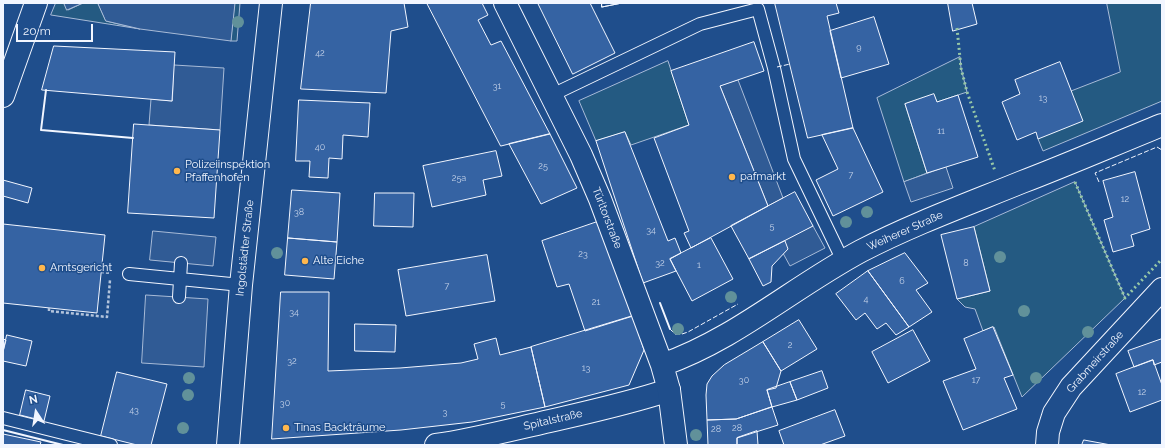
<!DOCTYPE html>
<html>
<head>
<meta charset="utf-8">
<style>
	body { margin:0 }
	#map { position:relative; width:1165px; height:448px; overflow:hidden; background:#1f4e8c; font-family:Raleway,sans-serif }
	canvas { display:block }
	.frame { position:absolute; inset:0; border:4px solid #f2f6ff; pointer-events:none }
	.north { position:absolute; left:16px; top:392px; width:40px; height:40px; -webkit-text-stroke:3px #1f4e8c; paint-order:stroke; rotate:348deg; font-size:11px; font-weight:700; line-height:16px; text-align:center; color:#f2f6ff }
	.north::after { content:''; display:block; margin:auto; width:14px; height:18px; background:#f2f6ff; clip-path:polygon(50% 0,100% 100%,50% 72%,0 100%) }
	.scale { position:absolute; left:16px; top:24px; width:77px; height:18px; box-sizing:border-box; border:2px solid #f2f6ff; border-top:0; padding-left:5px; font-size:12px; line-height:14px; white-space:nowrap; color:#f2f6ff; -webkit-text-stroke:3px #1f4e8c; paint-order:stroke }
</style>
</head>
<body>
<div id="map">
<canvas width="1165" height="448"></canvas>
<div class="frame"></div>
<div class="north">N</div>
<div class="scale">20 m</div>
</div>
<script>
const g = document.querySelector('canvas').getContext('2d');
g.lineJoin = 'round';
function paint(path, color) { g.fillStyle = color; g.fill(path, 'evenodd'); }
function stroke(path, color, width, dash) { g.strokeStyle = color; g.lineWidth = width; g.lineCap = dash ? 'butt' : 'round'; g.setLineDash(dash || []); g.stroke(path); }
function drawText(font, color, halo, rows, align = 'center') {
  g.font = font + ' Raleway,sans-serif'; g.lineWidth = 3; g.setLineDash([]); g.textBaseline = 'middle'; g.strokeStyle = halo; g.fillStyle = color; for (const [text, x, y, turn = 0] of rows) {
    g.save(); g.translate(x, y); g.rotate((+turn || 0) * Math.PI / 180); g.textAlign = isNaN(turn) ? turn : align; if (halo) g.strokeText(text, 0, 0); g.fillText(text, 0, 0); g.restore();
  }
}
const green = new Path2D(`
	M56 3H64L68 10 83 3H98L106 21 140 29 51 15Z
	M235 3H240L237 41H231Z
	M1107 3H1162V101L1043 151 1038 139 1071 91 1120 72Z
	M960 57 961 68 967 92 937 102 934 95 905 104 927 173 904 182 877 98Z
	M668 61 689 125 631 145 625 132 596 141 579 101Z
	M1075 182 1125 298 1022 397 994 327 983 331 975 309 965 307 957 299 990 291 974 227Z`);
paint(green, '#245a82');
stroke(green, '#a8bbd7', 1);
const parking = new Path2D(`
	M64 3H83L67 10Z
	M98 3H235L231 41 140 29 106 21Z
	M174 65 224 68 220 130 149 125 151 99 172 101Z
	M738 80 783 198 768 206 720 86Z
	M946 167 953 188 911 202 904 182Z
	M813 226 825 248 790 266 778 244Z
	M153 231 216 237 213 266 150 260Z
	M146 295 208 299 204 367 142 363Z`);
paint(parking, '#305b95');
stroke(parking, '#a8bbd7', 1);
const building = new Path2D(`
	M311 3H404L408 27 391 31 386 93 301 89Z
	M427 3H482L488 15 478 20 491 45 501 41 550 134 501 146Z
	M538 3H590L615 53 573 74Z
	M602 3H622L602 7Z
	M602 3H622L602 7Z
	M775 3H836L839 13 827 16 853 128 808 138Z
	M948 3H972L977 24 953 31Z
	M874 17 889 64 841 78 830 31Z
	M754 42 764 71 720 86 768 206 691 248 684 233 689 231 654 138 689 125 671 71Z
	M54 46 175 52 172 101 42 90Z
	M1060 62 1083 121 1038 139 1036 132 1017 140 1002 102 1020 94 1015 80Z
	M934 94 937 102 958 95 978 157 927 173 905 104Z
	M299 100 370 103 368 137 343 135 342 159 329 158 328 178 309 177 310 161H296Z
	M134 124 220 130 214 218 128 213Z
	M853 128 883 192 833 216 816 180 838 169 822 135Z
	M625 132 668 241 675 238 681 253 670 259 676 271 643 283 596 141Z
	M550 134 577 188 541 204 509 144Z
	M496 151 502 176 483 180 486 195 432 207 423 166Z
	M1135 172 1150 229 1131 235 1134 246 1113 252 1104 220 1113 217 1103 181Z
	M3 180 32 188 28 203 3 196Z
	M292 190 340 193 337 242 288 238Z
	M795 192 813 226 749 259 731 226Z
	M375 193H414L413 227 374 226Z
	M600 221 633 316 585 331 569 284 557 287 542 241Z
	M3 224 105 235 97 313 3 303Z
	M974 227 990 291 957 299 941 235Z
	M288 238 337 242 334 279 285 275Z
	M711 238 733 279 692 301 670 259Z
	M785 241 788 249 772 266 771 282 763 286 749 259Z
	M905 253 928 283 916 290 932 312 909 327 868 271Z
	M487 255 495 301 406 316 398 270Z
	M868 271 909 327 896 335 886 323 877 329 865 313 856 320 836 294Z
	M281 292H329L328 371 400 368 461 363 478 359 474 344 496 338 500 355 531 347 545 407 472 422 401 430 272 439Z
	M633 316 644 350 629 385 545 407 531 347Z
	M799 320 817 349 781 371 763 342Z
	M355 324 396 325 395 352 355 351Z
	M993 327 1013 375 1004 378 1017 409 963 430 943 381 976 369 964 339Z
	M913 330 930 361 888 383 872 352Z
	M7 335 32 341 26 366 3 361V352Z
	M3 339 6 340 3 352Z
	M1162 339V362L1154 365 1153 360 1134 367 1128 351Z
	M763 342 781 371 776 388 767 390 772 407 736 419 707 420 706 395 707 384 712 376 724 365Z
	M1153 360 1162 385V400L1130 412 1116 374Z
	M822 371 828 388 797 400 790 382Z
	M117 372 167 384 151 445H137L101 436Z
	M790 382 797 400 772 407 767 390Z
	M26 390 50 396 44 421 20 415Z
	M772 407 778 425 737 438V445H708L707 420 736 419Z
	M835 410 845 436 820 445H784L779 431Z
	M757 431 758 445H737V438Z
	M3 434 41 442 40 445H3Z
	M1084 440 1111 445H1082Z`);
paint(building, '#3563a3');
stroke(building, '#f2f6ff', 1);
const lane = new Path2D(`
	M552 95 700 24 758 9 774 68 794 159 843 261
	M129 274 241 285
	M179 297 181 263
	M3 418 111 445`);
const street = new Path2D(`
	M3 96 36 3
	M436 445C471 440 506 431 541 423 584 413 627 404 669 390
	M1047 445 1048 432 1054 413 1071 387 1162 289`);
const secondary = new Path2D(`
	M505 3 581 155 600 199 662 365 669 390 676 445
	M662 365C736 339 792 288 861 251 913 224 968 204 1022 182 1069 164 1115 144 1162 125
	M228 445 241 285 271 3`);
stroke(lane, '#f2f6ff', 14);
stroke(street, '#f2f6ff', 24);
stroke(secondary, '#f2f6ff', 24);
stroke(new Path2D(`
	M101 272 111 273
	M49 308V311L107 317 110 280`), '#b3c4dc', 2.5, [3, 2]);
stroke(lane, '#1f4e8c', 12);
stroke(street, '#1f4e8c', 22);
stroke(secondary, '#1f4e8c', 22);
stroke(new Path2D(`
	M957 28 961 68 967 92 995 171
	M1075 182 1125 298 1161 260`), '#97c8a6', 3, [2, 3]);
stroke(new Path2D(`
	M777 67 790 64
	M1099 182 1095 173 1157 147 1162 150
	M670 329 675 334H682L688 332 738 304`), '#f2f6ff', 1, [5, 2]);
stroke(new Path2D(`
	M46 90 41 130 133 138
	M660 303 670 329
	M3 430 63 445`), '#f2f6ff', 2);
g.fillStyle = '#61919a';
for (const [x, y] of [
	[238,22],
	[867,212],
	[846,222],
	[277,253],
	[1000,257],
	[731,297],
	[1024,311],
	[678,329],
	[1088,332],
	[189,378],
	[1036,378],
	[188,395],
	[183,428],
	[696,435]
]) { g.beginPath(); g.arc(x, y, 6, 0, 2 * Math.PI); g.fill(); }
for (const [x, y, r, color] of [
	[177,171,4,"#ffb74d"],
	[732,177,4,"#ffb74d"],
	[305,261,4,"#ffb74d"],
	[42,268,4,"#ffb74d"],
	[286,428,4,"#ffb74d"]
]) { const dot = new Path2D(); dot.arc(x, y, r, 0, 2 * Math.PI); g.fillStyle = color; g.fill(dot); stroke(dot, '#1f4e8c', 1.5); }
drawText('9px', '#c3d1e8', null, [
	["9",859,47],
	["42",320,53],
	["31",497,86],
	["13",1043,98],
	["11",941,131],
	["40",320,147],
	["25",543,166],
	["7",851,175],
	["25a",459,178],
	["12",1125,199],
	["38",299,212],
	["5",772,226],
	["34",651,230],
	["23",583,254],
	["32",660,263],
	["8",966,263],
	["1",699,265],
	["6",902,281],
	["7",447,286],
	["4",866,299],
	["21",596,302],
	["34",294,312],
	["2",790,345],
	["32",292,361],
	["13",586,368],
	["30",744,380],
	["17",976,380],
	["12",1142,392],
	["30",285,403],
	["5",503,404],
	["43",134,410],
	["3",445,412],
	["28",737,428],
	["28",716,429]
]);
drawText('11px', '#f2f6ff', '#1f4e8c', [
	["Polizeiinspektion",185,165],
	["Pfaffenhofen",185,178],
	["pafmarkt",740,177],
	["Alte Eiche",313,261],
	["Amtsgericht",50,268],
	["Tinas Backträume",294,428]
], 'left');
drawText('11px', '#f2f6ff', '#1f4e8c', [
	["Türltorstraße",607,218,69],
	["Weiherer Straße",905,231,-24],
	["Ingolstädter Straße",245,248,-84],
	["Grabmeirstraße",1095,362,-48],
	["Spitalstraße",553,420,-13]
]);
</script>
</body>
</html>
